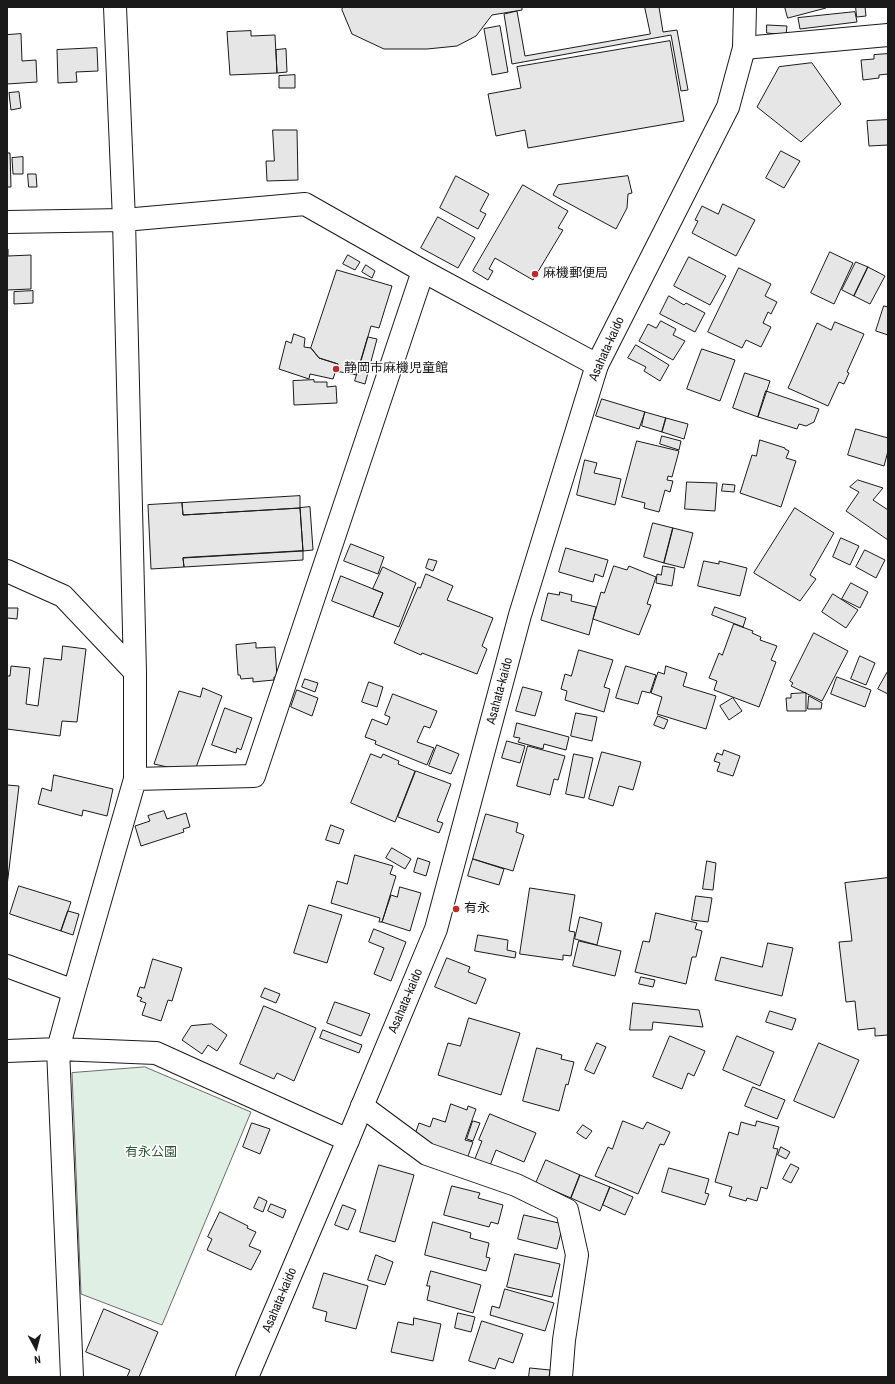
<!DOCTYPE html>
<html>
<head>
<meta charset="utf-8">
<style>
	body { margin:0 }
	#map { position:relative; width:895px; height:1384px; overflow:hidden; background:#fff; font-family:"Archivo Narrow",sans-serif }
	canvas { display:block }
	.frame { position:absolute; inset:0; border:8px solid #1a1a1a; pointer-events:none }
	.north { position:absolute; left:16px; top:1328px; width:40px; height:40px; -webkit-text-stroke:3px #fff; paint-order:stroke; rotate:173deg; font-size:11px; font-weight:700; line-height:16px; text-align:center; color:#1a1a1a }
	.north::after { content:''; display:block; margin:auto; width:14px; height:18px; background:#1a1a1a; clip-path:polygon(50% 0,100% 100%,50% 72%,0 100%) }
</style>
</head>
<body>
<div id="map">
<canvas width="895" height="1384"></canvas>
<div class="frame"></div>
<div class="north">N</div>
</div>
<script>
const g = document.querySelector('canvas').getContext('2d');
g.lineJoin = 'round';
function paint(path, color) { g.fillStyle = color; g.fill(path, 'evenodd'); }
function stroke(path, color, width, dash) { g.strokeStyle = color; g.lineWidth = width; g.lineCap = dash ? 'butt' : 'round'; g.setLineDash(dash || []); g.stroke(path); }
function drawText(font, color, halo, rows, align = 'center') {
  g.font = font + ' "Archivo Narrow","Noto Sans JP",sans-serif'; g.lineWidth = 3; g.setLineDash([]); g.textBaseline = 'middle'; g.strokeStyle = halo; g.fillStyle = color; for (const [text, x, y, turn = 0] of rows) {
    g.save(); g.translate(x, y); g.rotate((+turn || 0) * Math.PI / 180); g.textAlign = isNaN(turn) ? turn : align; if (halo) g.strokeText(text, 0, 0); g.fillText(text, 0, 0); g.restore();
  }
}
const green = new Path2D(`
	M145 1067 251 1112 162 1325 81 1294 72 1073Z`);
paint(green, '#e0efe3');
stroke(green, '#6a6a6a', 1);
const building = new Path2D(`
	M343 7H522V10L492 15 476 36 457 46 427 49H384L352 34 342 10Z
	M645 7H659L663 32 677 30 688 90 681 91 671 35 512 64 504 14 517 11 525 56 650 34Z
	M785 7H826V8L788 18Z
	M856 7H865L866 16 857 17Z
	M855 12 857 22 800 29 798 18Z
	M767 25 787 26 786 35 767 33Z
	M500 26 508 72 492 75 484 29Z
	M251 31V36L275 35 277 73 230 75 227 32Z
	M21 34 22 61 36 60 37 82 7 84V35Z
	M670 41 684 121 528 148 525 130 496 136 488 94 521 88 517 67Z
	M97 48 98 71 76 72 77 82 58 83 57 50Z
	M286 49 287 72 277 73 276 50Z
	M888 54V74L879 75V78L863 80 861 60 874 59V55Z
	M812 63 841 104 801 142 757 107 779 67Z
	M295 75V88H279V76Z
	M19 92 21 108 11 110 9 93Z
	M888 120V145L869 146 867 121Z
	M273 130H297L298 180 267 181 266 161H274Z
	M781 151 800 161 784 188 766 178Z
	M7 153H10L11 187H7Z
	M23 157V174H13L12 158Z
	M28 174H36L37 187H29Z
	M456 176 489 194 480 211 486 214 478 229 440 208Z
	M628 176 632 193 628 194 627 208 616 229 553 195 558 185Z
	M523 185 568 211 558 228 563 230 533 280 495 258 489 269 493 271 488 280 473 271Z
	M723 204 755 220 736 256 692 233 698 221 695 220 702 206 718 214Z
	M438 217 475 238 458 268 421 248Z
	M7 249H8V256L31 255V289L7 290Z
	M830 252 853 263 834 304 811 293Z
	M348 255 360 262 355 270 343 264Z
	M689 257 726 276 710 305 674 286Z
	M856 262 868 267 854 296 842 290Z
	M366 265 375 271 372 278 362 272Z
	M868 267 885 276 870 304 854 296Z
	M739 268 771 284 765 296 777 302 771 314 768 312 763 323 771 327 761 347 746 340 742 348 708 332Z
	M337 270 392 286 379 328 371 326 357 375 335 371 338 364 319 358 311 348Z
	M33 291V303L14 304V292Z
	M669 296 684 305 686 303 705 313 695 332 660 314Z
	M884 306 888 307V335L876 331Z
	M661 321 676 329 673 335 685 341 673 360 639 341 648 324 656 328Z
	M835 322 864 334 847 372 849 373 844 384 839 382 828 406 788 388 817 323 831 330Z
	M294 334 305 338 304 347 311 348 319 358 338 364 333 379 310 374 309 379 279 369 286 341 291 343Z
	M368 337 377 339 365 384 355 381Z
	M636 345 669 365 660 381 644 371 646 367 628 358Z
	M702 349 735 360 720 401 687 389Z
	M745 373 770 381 758 417 733 408Z
	M314 380V382H327V387L336 386 337 403 294 405 293 381Z
	M766 391 819 409 814 422 806 426 799 424 797 429 758 417Z
	M602 399 645 412 639 429 596 416Z
	M645 412 666 418 662 432 642 426Z
	M666 418 688 424 684 439 662 432Z
	M856 429 888 438V451L884 466 848 455Z
	M662 436 681 441 679 450 660 444Z
	M760 440 785 448V449L789 451 786 458 796 461 781 507 740 493 752 455 756 456Z
	M637 441 679 451 672 477 668 476 667 480 673 481 670 492 665 490 659 512 644 508 645 503 622 497Z
	M585 460 597 463 594 473 621 479 615 505 577 495Z
	M858 480 883 488 873 500 888 510V540L846 511 859 492 850 487Z
	M687 482 717 483 715 511 685 509Z
	M723 484 735 485 734 492 722 491Z
	M300 496V508L183 515 182 503Z
	M182 503 183 515 300 508 303 551 183 558 184 567 151 569 148 505Z
	M310 507 313 550 303 551 300 508Z
	M795 508 834 533 810 575 816 579 800 601 754 573Z
	M653 523 673 528 664 563 644 557Z
	M673 528 693 533 684 568 664 563Z
	M841 538 859 546 850 565 833 557Z
	M351 544 384 557 378 574 344 561Z
	M566 548 608 560 603 577 595 574 593 582 559 572Z
	M865 550 885 560 876 578 856 567Z
	M303 551V560L184 567 183 558Z
	M429 559 437 561 433 571 426 568Z
	M704 561 719 564V561L747 568 740 596 698 586Z
	M614 566 627 570 629 566 656 577 647 604 651 605 639 635 593 619 601 592 604 593Z
	M663 566 675 568 672 586 656 583 657 574 661 575Z
	M383 567 416 583 399 627 373 617 383 593 373 589Z
	M426 574 453 586 447 600 493 618 482 646 487 649 477 674 422 653 421 655 394 643 418 587 420 588Z
	M341 576 383 593 373 617 332 601Z
	M851 583 868 592 860 608 842 599Z
	M560 592 572 595 571 601 596 607 589 635 541 620 548 593 559 595Z
	M833 594 858 610 846 628 822 612Z
	M715 607 746 618 743 627 712 615Z
	M8 608H18L17 619 7 618Z
	M734 624 753 631 752 633 761 637 760 640 777 646 771 660 776 662 759 707 714 690 717 681 709 678 719 653 722 655Z
	M814 633 848 651 822 701 791 686 793 683 790 681Z
	M256 643V648L275 647 277 677H274V680L253 682V678L241 679 240 675H238L236 645Z
	M63 646 86 649 77 722 62 721 60 736 7 729V676H10L11 666 30 668 26 704 38 706 44 658 61 660Z
	M579 650 613 660 604 687 610 689 604 712 565 700 567 691 561 689 565 674 571 676Z
	M860 656 875 663 866 685 851 679Z
	M626 666 656 675 650 693 642 691 638 704 616 698Z
	M666 666 687 673 683 686 716 696 706 729 657 714 662 697 651 693 658 672 664 674Z
	M888 671V694L878 689Z
	M837 677 871 690 865 707 831 694Z
	M305 679 318 683 315 692 302 687Z
	M369 682 383 687 377 707 362 702Z
	M523 687 542 692 535 716 516 711Z
	M203 688 222 696 194 773 154 764 179 691 200 697Z
	M297 690 318 698 312 716 291 707Z
	M806 693V711H787L786 698H791V694Z
	M393 694 437 711 430 728 424 726 417 742 434 748 427 765 375 744 376 741 365 737 372 719 387 725 390 717 385 715Z
	M809 696 822 703 821 709H808Z
	M733 698 742 711 729 720 720 706Z
	M225 708 252 718 241 750 237 748 236 753 212 745Z
	M576 713 597 717 592 741 571 736Z
	M658 716 668 720 664 729 654 725Z
	M517 723 569 737 566 750 544 744 543 749 518 742 520 738 514 737Z
	M507 741 525 746 520 763 502 758Z
	M437 745 459 754 451 774 429 766Z
	M528 746 565 756 558 780 554 779 550 795 517 786Z
	M724 750 740 756 733 776 717 771 720 763 714 761 717 753 722 755Z
	M602 752 641 762 633 790 619 786 613 806 589 799Z
	M371 754 381 758 383 754 399 761 398 764 415 771 395 822 351 803Z
	M574 754 593 758 584 798 566 794Z
	M416 771 451 784 437 821 443 823 439 833 398 817Z
	M54 775 113 789 107 816 83 810 82 816 38 804 42 788 51 791Z
	M7 785 19 786 7 886Z
	M164 811 167 819 186 813 190 827 183 829 184 832 141 846 135 826 150 821 148 816Z
	M486 814 518 823 516 832 524 835 513 871 473 859Z
	M331 825 344 830 339 844 326 840Z
	M392 848 411 859 405 869 386 858Z
	M355 855 393 866 390 874 396 876 382 922H379L380 918 331 903 337 881 347 884Z
	M418 858 430 862 426 876 414 872Z
	M473 859 504 869 499 885 468 876Z
	M707 861 716 863 713 890 703 889Z
	M888 878V1035L875 1036V1028L858 1030 855 1001 846 1002 839 942 852 941 845 883Z
	M19 886 71 902 61 931 10 914Z
	M400 887 421 893 410 931 382 922 391 895 397 897Z
	M530 888 575 895 569 931 575 932 571 956 563 955V960L520 954Z
	M696 896 712 898 708 922 692 920Z
	M309 905 342 915 327 963 294 953Z
	M68 911 79 914 73 935 61 931Z
	M656 913 697 923 695 929 702 931 696 957H692L686 984 635 972 643 941 649 942Z
	M580 917 602 923 597 945 575 939Z
	M374 929 406 942 391 981 374 974 384 948 369 942Z
	M478 935 508 940 507 950 516 952 515 958 475 951Z
	M579 941 621 951 615 976 573 966Z
	M768 943 793 948 782 996 715 980 721 957 762 967Z
	M447 958 470 967 468 972 486 979 476 1004 435 987Z
	M153 959 182 968 172 1001 168 1000 161 1021 142 1015 146 1003 140 1001 142 998 137 996 140 987 144 988Z
	M641 977 655 980 653 987 639 984Z
	M265 988 280 994 276 1003 261 997Z
	M335 1002 370 1014 361 1036 327 1023Z
	M633 1003 699 1010 703 1027 653 1022 652 1030H630Z
	M264 1006 316 1028 294 1081 277 1073 274 1079 240 1064Z
	M770 1011 796 1019 792 1030 766 1022Z
	M469 1018 520 1033 501 1095 438 1075 448 1043 460 1046Z
	M212 1024 227 1035 217 1051 208 1045 202 1054 182 1040 191 1026Z
	M323 1030 362 1045 359 1053 320 1038Z
	M670 1036 705 1051 694 1076 688 1073 682 1089 653 1077Z
	M737 1036 774 1052 760 1086 723 1070Z
	M597 1043 606 1047 594 1074 585 1070Z
	M819 1043 859 1060 834 1118 794 1101Z
	M537 1048 562 1055 561 1059 574 1062 568 1085 566 1084 559 1111 523 1101Z
	M753 1087 785 1100 777 1119 745 1106Z
	M451 1104 467 1110 468 1106 476 1109 465 1140 473 1142 467 1159 413 1140 419 1123 430 1127 433 1118 445 1122Z
	M490 1114 536 1133 524 1162 496 1150 489 1168 474 1161 482 1141 479 1140Z
	M473 1121 480 1123 473 1141 467 1139Z
	M623 1121 643 1129 647 1122 670 1132 664 1145 660 1144 638 1194 595 1176 608 1147 612 1149Z
	M757 1121 779 1127 773 1148 778 1149 767 1189 761 1187 757 1201 747 1198 746 1201 729 1196 732 1187 715 1182 729 1132 738 1135 741 1122 755 1126Z
	M252 1123 270 1129 260 1154 243 1147Z
	M583 1125 592 1131 586 1139 577 1133Z
	M781 1147 790 1152 786 1159 778 1155Z
	M546 1160 580 1175 571 1198 536 1183Z
	M791 1164 799 1168 791 1183 783 1179Z
	M379 1165 414 1175 395 1242 360 1232Z
	M669 1168 709 1179 705 1193 709 1194 705 1205 662 1192Z
	M580 1175 610 1187 600 1211 571 1198Z
	M452 1186 480 1193 478 1198 503 1205 498 1224 491 1222 489 1227 444 1215Z
	M610 1187 633 1197 625 1215 603 1205Z
	M259 1197 267 1201 263 1212 254 1208Z
	M271 1204 286 1210 283 1218 268 1211Z
	M343 1205 356 1210 348 1230 335 1225Z
	M220 1212 248 1226 247 1228 256 1232 249 1246 261 1251 251 1270 207 1250 212 1239 208 1237Z
	M524 1215 563 1224 557 1249 518 1239Z
	M433 1222 471 1233 470 1238 489 1243 486 1257 490 1258 486 1271 425 1255Z
	M515 1254 560 1264 552 1297 507 1287Z
	M376 1255 393 1262 385 1285 368 1280Z
	M431 1271 481 1285 473 1313 427 1300 430 1286H427Z
	M324 1273 368 1286 356 1329 325 1321 327 1312 313 1308Z
	M505 1289 554 1303 545 1331 490 1315 492 1306 499 1308Z
	M104 1309 158 1332 139 1377H127L130 1370 86 1352Z
	M458 1313 475 1317 471 1332 455 1328Z
	M414 1318 441 1324 433 1361 391 1352 398 1322 413 1325Z
	M482 1321 523 1334 513 1363 499 1358 495 1369 469 1361Z
	M530 1368 550 1370 549 1377H529Z`);
paint(building, '#e6e6e6');
stroke(building, '#1a1a1a', 1);
const minor = new Path2D(`
	M744 48 888 35
	M7 222 124 220 305 204 423 271 597 365
	M7 571 63 596 135 672
	M135 779 254 776 423 271
	M7 966 74 991
	M7 1051 58 1049 156 1053 348 1140
	M362 1106 427 1154 516 1185 567 1210 577 1255 564 1340 561 1377
	M72 1377 58 1049 74 991 135 779V672L124 220 115 7`);
const major = new Path2D(`
	M247 1377 348 1140 436 929 520 615 597 365 728 107 744 48 745 7`);
stroke(minor, '#1a1a1a', 24);
stroke(major, '#1a1a1a', 24);
stroke(minor, '#fff', 22);
stroke(major, '#fff', 22);
for (const [x, y, r, color] of [
	[535,274,4,"#c62828"],
	[336,369,4,"#c62828"],
	[456,909,4,"#c62828"]
]) { const dot = new Path2D(); dot.arc(x, y, r, 0, 2 * Math.PI); g.fillStyle = color; g.fill(dot); stroke(dot, '#fff', 1.5); }
drawText('13px', '#1a1a1a', '#fff', [
	["麻機郵便局",543,274],
	["静岡市麻機児童館",344,369],
	["有永",464,909]
], 'left');
drawText('13px', '#1a1a1a', '#fff', [
	["Asahata-kaido",607,349,-66],
	["Asahata-kaido",500,691,-75],
	["Asahata-kaido",406,1001,-67],
	["Asahata-kaido",280,1300,-67]
]);
drawText('13px', '#2b5a34', '#fff', [
	["有永公園",151,1153]
]);
</script>
</body>
</html>
